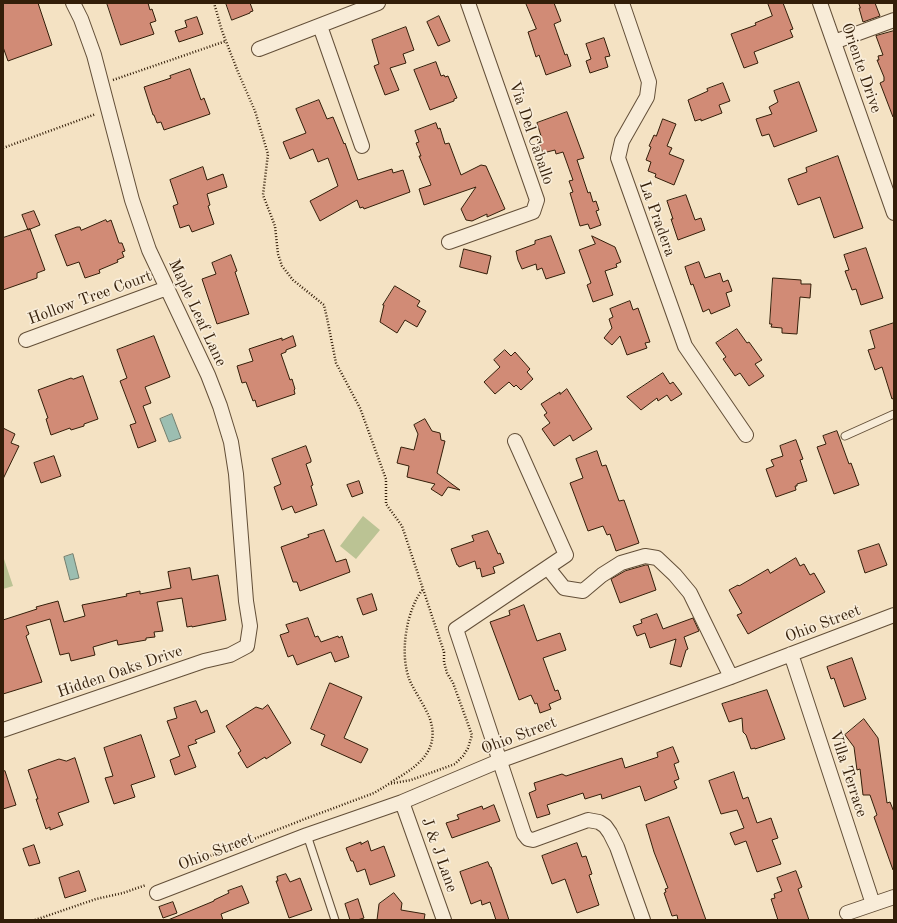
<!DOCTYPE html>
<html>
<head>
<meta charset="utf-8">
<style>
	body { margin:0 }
	#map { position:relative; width:897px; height:923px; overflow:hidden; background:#f4e2c3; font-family:"Old Standard TT",serif }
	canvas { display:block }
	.frame { position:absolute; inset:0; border:4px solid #331e09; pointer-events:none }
</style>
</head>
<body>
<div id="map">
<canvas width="897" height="923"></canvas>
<div class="frame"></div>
</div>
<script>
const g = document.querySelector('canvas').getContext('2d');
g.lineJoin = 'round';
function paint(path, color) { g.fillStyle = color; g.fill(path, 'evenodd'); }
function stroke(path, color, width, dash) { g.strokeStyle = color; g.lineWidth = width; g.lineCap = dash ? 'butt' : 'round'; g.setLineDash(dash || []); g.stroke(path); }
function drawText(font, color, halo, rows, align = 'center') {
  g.font = font + ' "Old Standard TT",serif'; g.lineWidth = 3.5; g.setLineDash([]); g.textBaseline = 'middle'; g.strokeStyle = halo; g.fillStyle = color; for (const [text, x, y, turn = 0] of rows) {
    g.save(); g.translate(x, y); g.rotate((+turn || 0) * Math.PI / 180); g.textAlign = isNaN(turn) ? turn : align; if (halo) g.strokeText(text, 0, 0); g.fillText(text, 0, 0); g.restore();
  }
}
paint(new Path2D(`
	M363 516 380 530 356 559 340 546Z
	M3 556 13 586 3 589Z`), '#bbc394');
const water = new Path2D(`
	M172 414 181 438 169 442 160 419Z
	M73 554 79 578 70 580 64 557Z`);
paint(water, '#9cbeb1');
stroke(water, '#727e6e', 1);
const building = new Path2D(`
	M3 3H38L52 45 8 61 3 47Z
	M107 3H148L150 10 152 9 156 21 150 23 154 34 121 45Z
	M226 3H250L253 11 250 12V13L232 20Z
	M526 3H554L561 21 554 24 565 55 567 54 571 66 546 75 539 55 536 57 528 32 536 29Z
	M768 3H783L793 29 790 30 793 37 754 52 758 63 744 68 731 34 756 25 755 23 772 16Z
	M859 3H875L880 16 863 22 859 8H860Z
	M439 16 450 41 438 46 427 22Z
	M197 17 203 34 179 42 175 31 187 27 185 21Z
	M406 27 414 50 403 54 406 63 390 68 399 90 385 95 374 66 379 64 372 40Z
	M894 31V117H893L880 83 884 81V77L877 60H879L878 56 883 55 876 36Z
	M604 38 610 56 605 57 608 67 590 73 586 61 591 59 586 44Z
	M436 62 441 76 444 75 445 77 448 76 457 98 454 99V101L430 110 414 70Z
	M190 69 201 100 204 98 210 114 164 130 161 122 157 123 154 115H153L144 87 171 78 170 76Z
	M799 82 817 131 774 147 769 134 762 136 756 119 772 114 769 107 778 102 774 91Z
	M723 83 730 101 719 105 722 113 701 121V119L695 121 688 100 708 91 707 89Z
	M319 100 327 119 333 117 344 144 345 143 358 180 392 169 393 173 403 170 410 192 364 209 363 207 360 208 357 200 320 221 310 201 338 186 328 158 318 162 313 149 290 159 283 142 306 133 296 109Z
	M567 112 584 158 577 160 588 193 590 192 593 202 596 201 599 210 596 211 601 225 590 229 588 224 580 226 570 193 573 192 569 181 573 180 563 152 556 154 555 150 543 153 537 138 541 136 537 123Z
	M663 119 676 124 667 146 672 148 669 154 684 160 674 185 655 177 656 174 648 171 651 162 646 160 651 147 649 146 654 135 656 136Z
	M436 123 438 129 440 128 445 144 449 143 461 175 481 165 486 166 505 209 487 217V214L472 221 466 220 461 209 476 187 424 205 419 189 431 185 419 156H421L416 143 419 142 415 131Z
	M838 156 863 228 834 238 820 197 798 205 788 179 807 172 806 168Z
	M203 167 207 180 223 174 227 187 207 194 210 205 208 206 214 224 192 232 189 225 180 228 173 206 178 204 170 180Z
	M686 195 695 220 701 218 705 230 678 240 671 219H673L667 201Z
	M34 211 40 225 28 230 22 215Z
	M106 220 107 222 111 220 119 243H122L125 251 122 252 124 257 117 260 118 262 99 270 100 273 85 278 79 262 67 266 55 235 77 227H80L81 230Z
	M30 229 45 270 37 273V278L3 290V238Z
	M551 236 565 273 546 279 542 268 537 270 536 264 522 269 518 260 516 251 535 244V241Z
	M592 236 615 247 621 262 616 264 617 267 605 271 613 295 593 302 587 285 591 283 579 250 595 244Z
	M866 248 883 298 861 305 856 289 852 290 845 271 849 270 844 255Z
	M464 249 491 256 487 274 460 267Z
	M231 255 237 271 235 272 249 314 217 324 202 279 216 274 212 263Z
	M699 262 705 278 720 273 723 282 728 280 732 291 726 293 730 306 711 314 709 309 703 312 693 284 691 285 685 267Z
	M773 278 801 280V284H811L810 298 800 297 797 334 782 333V328L771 327 772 324H770Z
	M395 286 420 301 417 306 426 311 417 327 405 320 397 333 380 322 384 305H383Z
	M630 301 633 310 638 308 650 342 645 343 647 348 627 355 620 336 612 345 604 338 612 328 609 319 613 317 610 309Z
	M894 323V398L892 399 882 367 875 370 868 350 875 348 870 331Z
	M737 329 747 343 749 342 762 360 755 364 764 376 749 386 740 373 735 376 723 359 726 357 716 343Z
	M154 336 170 377 145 387 151 403 143 406 156 441 138 448 130 425 136 423 120 381 127 378 117 350Z
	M293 336 296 346 286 350V352L281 354 290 380 292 379 295 389 294 390 295 394 257 407 255 400 253 401 246 382 242 383 237 366 253 361 249 349 282 338V340Z
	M505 350 511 356 515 352 530 369 527 372 533 379 521 390 516 385 514 387 509 382 495 394 484 382 500 367 494 360Z
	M663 373 670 384 673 382 682 394 671 401 667 395 658 401 657 398 641 410 627 397Z
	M83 376 98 419 84 424V426L71 430 70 428 51 435 46 419 48 418 38 390 71 378 73 379Z
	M567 389 592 429 573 441 570 435 554 446 542 429 550 423 544 415 547 413 541 404 560 392V394Z
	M425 419 432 431 440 433 441 440 445 441 437 473 460 490 448 487 442 496 431 489 435 484 407 477 409 466 397 463 401 447 414 450 418 434 414 425Z
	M3 428 15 434 11 443 19 446 3 479Z
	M837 431 849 464 851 463 859 485 834 494 817 447 826 444 823 436Z
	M796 440 803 459 800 460 807 481 797 484V486H795L796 490 776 497 766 469 774 466 771 460 783 456 780 446Z
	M306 446 311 460V462L306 464 313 485 311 486 317 505 295 513 292 506 282 510 274 487 281 484 272 459Z
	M597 451 602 466 606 465 619 501 624 500 639 543 616 551 610 534 607 535 603 526 588 531 570 483 583 478 576 459Z
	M54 456 61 476 41 483 34 463Z
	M359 481 363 493 352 497 347 485Z
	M324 530 336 562 346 559 350 572 300 591 297 582H293L281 547 309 537 308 535Z
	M488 531 498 554 500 553 504 563 493 567 495 573 482 577 480 568 477 569 475 561 459 567 458 565H457L451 549 474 541 472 536Z
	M879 544 887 565 865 573 858 551Z
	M796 558 800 566 804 564 810 575 814 573 825 592 748 634 737 615 742 613 729 590 738 585 739 586 768 569 770 573Z
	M646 565H648L656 590 620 603 611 579 625 571Z
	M190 568 192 580 218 575 226 620 192 627V626L187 627 182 598 157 602 163 631 154 632 155 637 146 638V640L118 645 117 640 93 647 95 655 71 661 69 653 60 655 50 619 26 626 29 634 26 636 42 682 3 694V620L37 609 36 607 58 601 64 622 85 616 82 605 127 596 126 594 140 591V594L171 588 168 572Z
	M372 594 377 610 363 615 357 599Z
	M524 605 537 641 560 633 566 650 543 658 555 691 558 690 561 699 549 704 551 709 540 713 537 703 535 704 531 695 519 700 490 622 510 615 509 611Z
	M657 614 663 629 693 618 699 631 684 637 688 649 686 650 681 667 670 664 676 639 650 648 645 633 637 636 633 626 642 623 641 620Z
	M308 618 315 637 318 636 321 642 338 636 339 638 342 636 349 657 335 662 331 652 297 665 293 655 288 657 280 635 289 632 286 625Z
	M852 658 866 699 844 707 834 678 831 679 827 667Z
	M330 683 362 697 344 738 368 749 361 763 321 745 325 735 311 729Z
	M767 690 785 739 755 749V748L751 749 746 735 743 732 742 718 729 722 722 704Z
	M196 701 201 713 207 710 215 732 195 740 197 743 188 746 196 767 175 775 170 760 180 756 167 721 177 718 174 708Z
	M268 705 291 743 266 759 265 757 247 768 238 753 241 751 226 726 256 707 262 709Z
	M864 719 878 738 887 803 890 802 894 812V870H893L874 817 877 815 870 795H863L860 769 857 770 854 747 845 735Z
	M141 735 155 777 131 785 135 797 114 804 105 778 113 776 104 748Z
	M673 747 679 762 674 764 679 779 674 781 677 788 645 801 640 786 602 799 601 794 585 799 583 793 547 805 550 814 537 818 529 793 536 790 534 783 562 774 566 776 622 758 625 768 658 757 657 753Z
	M75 758 89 802 58 813 63 825 50 830V827L46 829 36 799H38L28 770 59 759 66 761Z
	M5 771 16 805 3 809V772Z
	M734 772 743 799 748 797 757 823 771 818 778 838 772 840 781 864 757 872 746 841 735 845 730 833 744 828 737 810 721 814 709 781Z
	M494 805 500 821 452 838 446 823 459 819 457 815 482 806 483 809Z
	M669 817 686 864 706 920H678L677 915 672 916 664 893 666 892 665 889 668 888 654 852 646 825Z
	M368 841 371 851 384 846 395 876 370 885 365 869 357 872 353 861H351L346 848 361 842V844Z
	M577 843 582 857 586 856 592 874 589 875 599 905 577 913 565 879 552 884 542 856Z
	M34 845 40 863 29 866 23 849Z
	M488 862 490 867H491L509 920H496L490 902 482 905 481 900 471 904 460 872Z
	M79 871 86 891 65 898 59 878Z
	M796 871 802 887 798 889 809 920H778L771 899 775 898 774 894 782 891 777 878Z
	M286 874 290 882 300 878 312 910 289 918 276 881H278L277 877Z
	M242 886 249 903 221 914 223 920H168L214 901V900L229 893 228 891Z
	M394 893 402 903 401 910 425 914 424 920H377L379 904Z
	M358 899 364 918 357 920H350L345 904Z
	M173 902 177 913 163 918 159 907Z`);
paint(building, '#d18b76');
stroke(building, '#331e09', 1);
const service = new Path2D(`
	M845 436 894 414
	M307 835 335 920`);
const minor = new Path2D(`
	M622 3 649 82 647 97 622 141 618 158 685 346 746 435
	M820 3 894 213
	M320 26 362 146
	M834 42 894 20
	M259 49 378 3
	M449 242 533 212 537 200 468 3
	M26 340 167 288
	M515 441 566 555 456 629 524 834 528 839 533 840 588 820 599 822 605 826 610 833 617 847 643 920
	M548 568 564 588 583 591 602 575 621 563 645 556 657 558 675 575 690 593 731 677
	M791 654 873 904
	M3 730 204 661 230 655 247 646 250 626 246 601 236 474 231 442 220 406 208 375 149 250 132 200 94 55 81 19 73 3
	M402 802 444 920
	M157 893 307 835 402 802 499 761 731 677 894 615
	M847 913 894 897`);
stroke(service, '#634f38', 9);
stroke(minor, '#634f38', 16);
stroke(new Path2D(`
	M113 80 226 41
	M3 148 96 114
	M391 782C415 768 441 752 430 719 425 706 416 694 410 681 399 655 406 610 423 589
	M200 862 205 858 310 817 374 793 389 784 411 780 455 764 463 756 468 748 472 735 453 683 447 673 444 662V652L402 526 386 504V479L360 408 336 363 327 318 324 305 293 280 282 266 278 254 275 226 263 195 268 154 255 111 238 72 222 31 214 3
	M35 920 96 899 123 893 146 885`), '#331e09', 2.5, [1, 2]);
stroke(service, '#f8ecd8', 7);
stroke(minor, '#f8ecd8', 14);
drawText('16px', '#331e09', '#f8ecd8', [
	["Oriente Drive",861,68,71],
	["Via Del Caballo",531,133,71],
	["La Pradera",657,219,70],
	["Hollow Tree Court",90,298,-20],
	["Maple Leaf Lane",197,313,65],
	["Ohio Street",823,624,-21],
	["Hidden Oaks Drive",120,672,-19],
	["Ohio Street",519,736,-21],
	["Villa Terrace",848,774,72],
	["Ohio Street",216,852,-21],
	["J & J Lane",439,855,70]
]);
</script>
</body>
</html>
